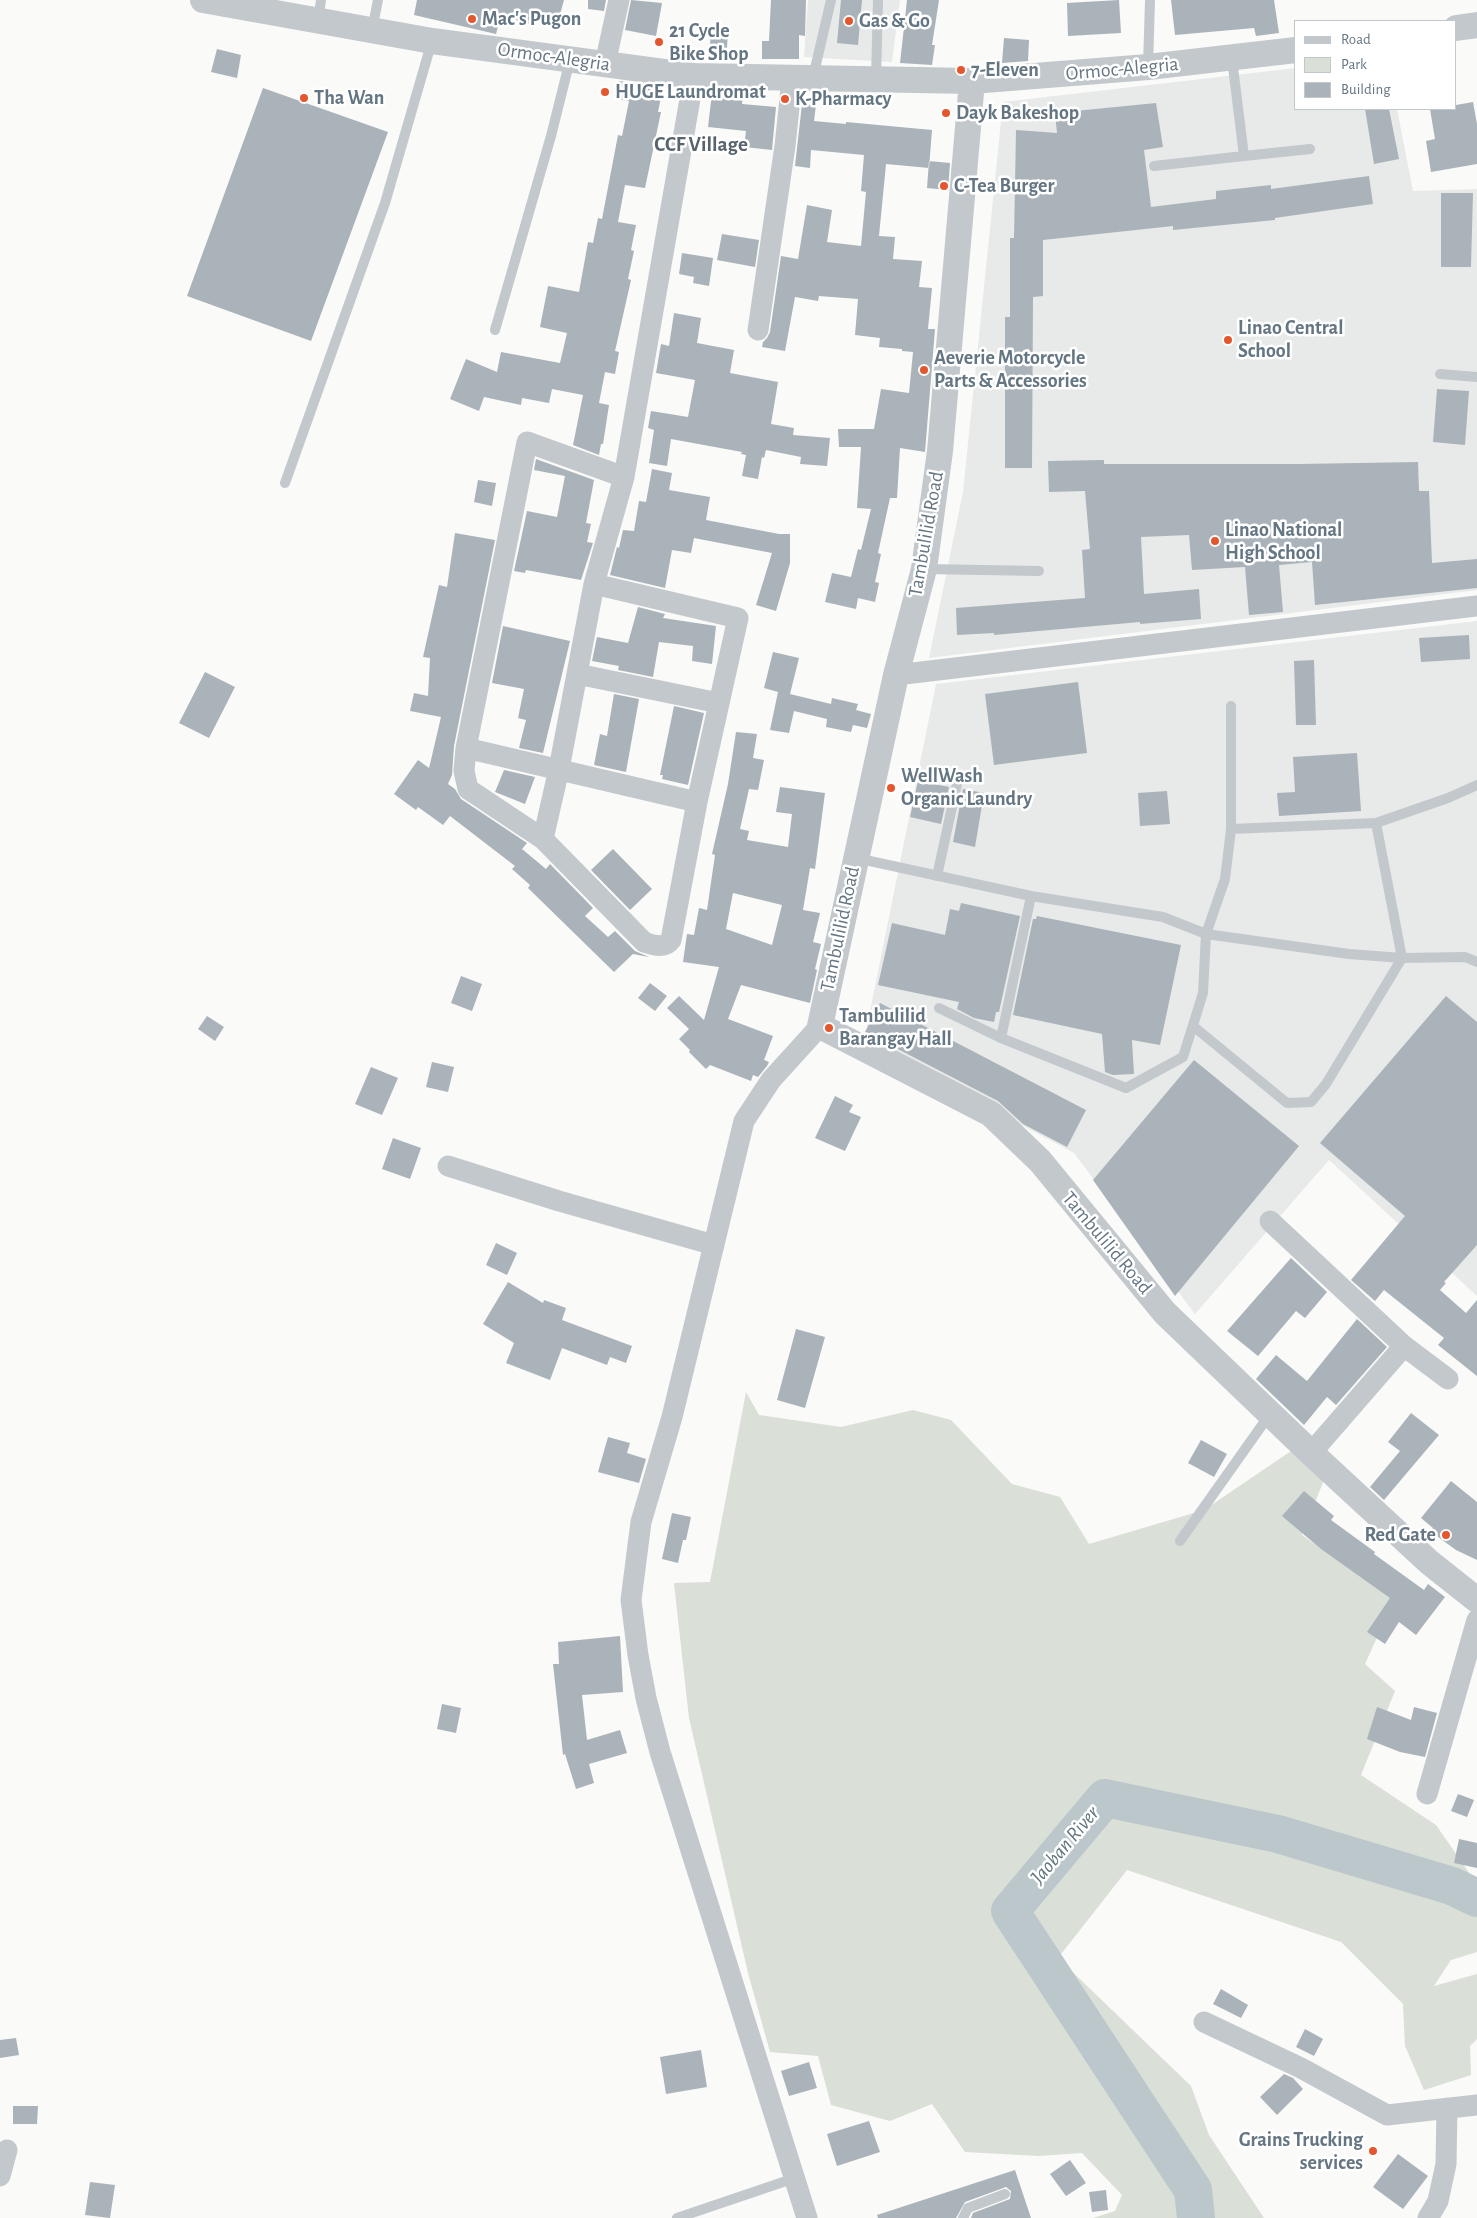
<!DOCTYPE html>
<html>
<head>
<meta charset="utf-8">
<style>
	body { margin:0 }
	#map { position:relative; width:1477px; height:2218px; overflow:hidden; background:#fafaf8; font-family:"Alegreya Sans",sans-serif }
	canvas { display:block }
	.legend { position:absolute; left:1294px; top:20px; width:162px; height:90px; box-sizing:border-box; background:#fff; border:1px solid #c1c8cd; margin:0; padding:6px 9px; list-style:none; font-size:15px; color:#657683 }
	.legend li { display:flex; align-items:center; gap:10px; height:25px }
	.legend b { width:25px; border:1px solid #c1c8cd }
</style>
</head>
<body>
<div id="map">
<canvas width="1477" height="2218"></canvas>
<ul class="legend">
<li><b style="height:6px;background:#c3c8cc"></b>Road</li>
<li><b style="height:14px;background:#dadfd7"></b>Park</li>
<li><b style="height:14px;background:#aab3b9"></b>Building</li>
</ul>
</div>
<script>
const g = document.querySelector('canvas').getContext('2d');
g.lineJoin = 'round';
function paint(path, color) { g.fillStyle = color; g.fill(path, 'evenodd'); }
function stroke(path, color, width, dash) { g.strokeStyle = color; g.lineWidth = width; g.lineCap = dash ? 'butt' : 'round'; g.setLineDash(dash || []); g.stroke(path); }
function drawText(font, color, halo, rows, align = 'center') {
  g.font = font + ' "Alegreya Sans",sans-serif'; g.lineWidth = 5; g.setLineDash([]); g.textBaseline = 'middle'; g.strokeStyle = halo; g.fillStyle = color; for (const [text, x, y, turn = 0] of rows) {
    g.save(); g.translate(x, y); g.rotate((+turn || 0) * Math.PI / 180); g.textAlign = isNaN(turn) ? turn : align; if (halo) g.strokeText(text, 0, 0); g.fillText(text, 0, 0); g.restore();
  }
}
paint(new Path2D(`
	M808 0H900L892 62 804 57Z
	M1296 68V109H1397L1413 191 1477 189V590L929 658 963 492 1003 102Z
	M1477 621V1296L1329 1160 1195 1314 1074 1153 864 1041 936 684Z`), '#e8e9e9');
paint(new Path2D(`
	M746 1392 759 1415 841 1427 913 1410 951 1420 1012 1484 1060 1497 1089 1544 1204 1510 1297 1447 1326 1475 1302 1535 1394 1600 1365 1664 1395 1691 1361 1775 1436 1825 1470 1874 1477 1877V1952L1451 1960 1434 1986 1477 1974V2039L1470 2046 1471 2075 1424 2090 1405 2046 1403 2004 1341 1942 1127 1870 1058 1958 1191 2086 1209 2135 1264 2218H1093L1115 2211 1122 2195 1082 2153 1039 2156 965 2152 932 2104 890 2121 831 2105 818 2056 770 2052 748 1973 689 1718 674 1583 710 1582Z`), '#dadfd7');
stroke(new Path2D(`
	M1196 2218 1193 2190 1010 1911 1105 1798 1278 1834 1452 1886 1477 1898`), '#bbc7cb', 38);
paint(new Path2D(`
	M417 0H564L559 18 534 11 530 24 501 16 496 34 414 15Z
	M588 0H606L604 11 588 9Z
	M631 0 662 3 656 36 625 30Z
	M771 0H806L805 36 799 35V59H762V41H769Z
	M841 0H862L858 45 837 43Z
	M907 0H939L932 45H935L932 65 900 63Z
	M1119 0 1121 33 1068 36 1067 3Z
	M1171 0H1274L1279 33 1256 36 1254 28 1175 35Z
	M711 29 728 30 727 48 710 47Z
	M1004 38 1029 40 1028 61 1002 63Z
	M217 49 241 55 237 78 211 72Z
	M619 81 663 87 658 112H661L645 188 625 185 618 222 636 225 631 250 634 251 628 279 631 280 615 351 619 352 615 374 605 372 599 403 609 405 603 444H601L599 455 573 445 583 395 552 389 549 403 522 398 521 405 484 397 479 411 450 399 466 359 497 372 501 352 560 363 567 333 540 327 548 286 579 292 588 242 593 243 598 218 602 219 618 135 622 136 629 101 615 99Z
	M263 88 388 132 311 341 187 296Z
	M712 93 743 96 742 104 776 107 772 150 744 147 746 131 708 127Z
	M1473 102 1477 124V164L1431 172 1426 141 1435 139 1430 109H1456V105Z
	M1156 103 1163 147 1144 150 1151 207 1216 199V191L1271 185V189L1369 176 1373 204 1275 218V220L1173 230V226L1043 240V296L1033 297 1032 468H1005V317H1010V238H1014L1016 130 1057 133 1055 113Z
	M802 104 816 105 814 121 846 124V122L932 130 929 168 886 164 879 236 895 237 893 259 922 261 919 287 932 288 928 329H935L925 452 900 448 897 498H890L878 553 881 554 875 582 879 583 875 602 858 598 856 609 825 602 832 573 851 577 858 549 861 550 871 509 857 508 861 447H839L838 429H874L881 389 909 393 913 352 902 351V349L879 347 880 338 855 335 858 299 819 296 818 301 795 297 785 351 762 347 763 342 767 338 770 332 781 256 798 259 807 205 832 210 827 242 861 246 866 192 861 191 864 155 811 150 810 168 795 166Z
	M1365 109H1389L1399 159 1374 164Z
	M929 161 950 163 948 190 927 188Z
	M1441 193H1473L1471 267H1441Z
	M722 234 759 240 755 267 717 260Z
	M682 253 713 258 709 286 693 283 694 277 679 274Z
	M674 313 701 318 697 343 734 350 730 373 778 382 771 424 794 428 793 435 830 438 827 466 800 464 801 457 766 450 764 458 762 457 758 479 742 476 746 455 741 454 742 452 671 439 667 466 649 463 654 430 648 428 651 411 688 417 695 380 656 373 661 344 669 346Z
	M1437 389 1469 391 1465 445 1433 442Z
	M536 459 594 480 586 523 591 524 587 542 593 543 581 580 526 570 525 573 514 571 527 511 557 517 565 476 534 470Z
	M1104 460V464H1300L1418 462 1419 491H1429L1432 563 1477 559V588L1315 605 1312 562 1279 565 1283 612 1249 615 1245 567 1192 570 1189 535 1141 537 1144 594 1199 589 1201 619 1140 624V622L994 635V633L957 635 956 608 1085 598 1082 550 1090 549 1085 491 1049 492 1048 461Z
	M652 469 672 473 669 490 710 497 706 520 779 534H790V563L776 611 756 605 772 553 694 538 691 553 672 550 665 588 610 575 617 547 619 548 623 530 634 531 639 501 646 502Z
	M478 480 496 483 492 506 474 502Z
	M455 533 495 540 454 746 452 775 448 784 455 789 461 799 527 843 522 849 546 869 550 864 593 908 585 916 608 937 615 931 635 951 649 957 633 954 614 972 528 888 530 885 512 869 515 866 450 816 443 825 418 807 416 810 394 794 418 760 429 768 431 760 441 717 410 711 414 693 428 696 430 658 423 657 439 585 447 587Z
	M638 607 665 614 663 618 716 626 712 664 692 661 693 646 659 642 653 677 618 670 619 666 592 661 597 637 628 643Z
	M503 626 570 641 543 753 519 748 526 720 518 718 524 689 492 683Z
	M1469 635 1470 659 1421 662 1419 638Z
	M773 652 799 658 790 694 831 704 832 698 858 704 856 710 871 714 867 728 853 725 851 732 826 727 827 719 794 711 789 733 770 730 778 692 764 688Z
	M1314 660 1316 725H1296L1294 661Z
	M205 672 235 687 209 738 179 723Z
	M1078 682 1087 753 994 765 985 694Z
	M614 694 639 699 626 772 594 765 600 734 607 736Z
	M674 706 704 713 688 785 662 779 663 775H660Z
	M736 732 757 734 753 758 764 760 758 790 749 789 740 829 749 831 747 840 788 847 792 814 776 812 780 787 825 793 815 869 810 868 803 910 820 913 813 942 821 944 815 969 817 970 810 1003 741 985 728 1019 773 1036 764 1060 769 1062 767 1066 758 1077 753 1075 751 1081 710 1065 706 1069 689 1052 690 1050 679 1039 689 1029 667 1008 679 996 704 1020 719 967 683 962 687 934 694 935 699 908 707 910 715 855 712 854 728 784ZM733 893 782 905 772 945 726 929Z
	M1357 753 1361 811 1279 816 1277 793 1295 792 1293 757Z
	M504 770 535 777 525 804 495 792Z
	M918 781 949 787 941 824 910 817Z
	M963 789 984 793 975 847 953 842Z
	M1167 791 1170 824 1140 826 1138 793Z
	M613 849 652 889 630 910 591 870Z
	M961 903 1020 916 999 1012H996L994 1022 974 1018 957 1009 959 1002 878 985 892 923 945 935 950 909 959 911Z
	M1037 916 1181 945 1160 1045 1132 1040 1134 1074 1113 1075 1105 1072 1102 1034 1013 1015 1033 919H1036Z
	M461 976 482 984 472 1011 451 1003Z
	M650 983 667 996 655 1011 638 998Z
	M1446 996 1477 1022V1245L1444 1282 1446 1283 1440 1290 1466 1313 1477 1300V1376L1438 1345 1444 1338 1384 1290 1375 1301 1351 1280 1405 1216 1320 1143Z
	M880 1003 1086 1110 1067 1147 1023 1124 998 1101 865 1032Z
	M207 1016 224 1027 215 1041 198 1029Z
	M1194 1060 1299 1146 1175 1296 1093 1180Z
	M432 1062 454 1067 448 1092 426 1087Z
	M371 1067 398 1078 382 1115 355 1104Z
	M835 1096 853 1105 849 1112 861 1117 845 1151 815 1138Z
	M393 1138 421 1148 410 1179 382 1169Z
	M496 1243 517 1253 507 1275 486 1265Z
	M1291 1258 1327 1292 1305 1318 1296 1311 1258 1356 1227 1331Z
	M508 1282 543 1303 544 1300 566 1308 562 1320 632 1346 626 1363 610 1357 607 1365 562 1348 550 1380 506 1363 514 1343 483 1324Z
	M1357 1319 1387 1347 1336 1405 1327 1397 1304 1425 1256 1379 1276 1355 1307 1381Z
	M796 1329 825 1337 805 1408 777 1400Z
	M1411 1413 1439 1435 1384 1500 1370 1487 1400 1451 1388 1442Z
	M608 1437 630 1443 627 1453 646 1459 639 1483 598 1472Z
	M1201 1440 1227 1454 1214 1477 1188 1463Z
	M1451 1481 1477 1502V1560L1456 1550 1430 1531 1433 1528 1421 1518Z
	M1304 1491 1334 1516 1331 1520 1375 1552 1374 1554 1424 1590 1428 1584 1445 1597 1416 1635 1399 1622 1385 1644 1367 1632 1390 1598 1321 1549 1282 1516Z
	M672 1513 691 1517 686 1540H683L678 1563 662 1559Z
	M620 1636 623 1692 582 1695 587 1740 620 1730 627 1753 589 1764 594 1783 576 1789 565 1754 563 1755 553 1664H559L558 1642Z
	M442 1704 461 1708 456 1733 437 1729Z
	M1377 1707 1411 1720 1414 1707 1437 1713 1425 1757 1400 1752 1367 1739Z
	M1458 1794 1474 1800 1467 1817 1451 1811Z
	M1459 1839 1477 1843V1868L1454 1863Z
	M1221 1989 1248 2005 1241 2018 1213 2004Z
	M1305 2029 1323 2039 1314 2056 1296 2047Z
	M16 2038 19 2055 0 2058V2040Z
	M701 2050 707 2087 666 2094 660 2057Z
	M809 2062 817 2088 789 2096 781 2071Z
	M1284 2074 1293 2078 1303 2089 1277 2115 1260 2097Z
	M13 2106H38L37 2124H13Z
	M869 2121 880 2152 837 2166 827 2134Z
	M1398 2154 1428 2176 1403 2209 1373 2187Z
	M1070 2160 1086 2183 1066 2196 1050 2174Z
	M1015 2170 1031 2218H971L973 2213 1010 2199 1011 2191 1006 2187 965 2202 956 2218H878L877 2215Z
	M90 2182 115 2185 110 2218 85 2215Z
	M1106 2190 1108 2210 1092 2212 1089 2192Z`), '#aab3b9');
stroke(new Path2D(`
	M318 21 321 0
	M372 30 378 0
	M1148 66 1150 0
	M813 77 831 0
	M876 79 878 0
	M1244 156 1310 149
	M1154 166 1244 156 1232 59
	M495 330 551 136 570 60
	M1440 374 1477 377
	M285 483 385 203 432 41
	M925 569 1039 571
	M1231 706V829L1225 879 1206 934 1349 954 1402 958 1465 957 1477 962
	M1231 829 1376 823 1448 798 1477 785
	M856 858 1031 896 1163 917 1206 934 1203 993 1183 1057 1126 1088 1001 1038 939 1008
	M937 876 957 784
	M1193 1026 1287 1103 1311 1102 1326 1084 1402 958 1376 823
	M1001 1038 1031 896
	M1180 1541 1270 1414
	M677 2218 795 2178
	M963 2218 968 2208 1005 2194`), '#c3c8cc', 10);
stroke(new Path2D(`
	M605 64 619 0
	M758 330 785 146 792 79
	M594 584 738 618 697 802 671 940C665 949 652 945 644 942L543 839 468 789 464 771 466 748 527 442 624 477
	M577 674 719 703
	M896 675 1477 606
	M466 748 697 802
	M543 839 559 769 594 584 624 477 694 76
	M448 1166 559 1201 714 1245
	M1270 1221 1404 1346 1448 1379
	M1311 1453 1404 1346
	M1427 1794 1477 1620
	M1204 2022 1301 2068 1387 2115 1477 2105
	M0 2176 7 2150
	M807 2218 660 1752 646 1698 638 1655 631 1600 641 1522 672 1417 744 1121 771 1080 820 1026
	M1428 2218 1438 2201 1446 2164 1447 2108`), '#c3c8cc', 21);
stroke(new Path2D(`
	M203 0 432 41 694 76 972 81 1148 67 1296 50
	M1456 28 1477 25
	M972 81 940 451 924 569 896 675 820 1026 991 1114 1040 1161 1165 1313 1311 1453 1429 1562 1477 1600`), '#c3c8cc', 26);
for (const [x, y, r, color] of [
	[472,19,5,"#e4572e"],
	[849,21,5,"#e4572e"],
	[659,42,5,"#e4572e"],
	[961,70,5,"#e4572e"],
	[605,92,5,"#e4572e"],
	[304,98,5,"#e4572e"],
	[785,99,5,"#e4572e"],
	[946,113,5,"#e4572e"],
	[944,186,5,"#e4572e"],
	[1228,340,5,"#e4572e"],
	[924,370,5,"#e4572e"],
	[1215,541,5,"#e4572e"],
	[891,788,5,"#e4572e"],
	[829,1028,5,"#e4572e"],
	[1446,1535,5,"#e4572e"],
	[1373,2151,5,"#e4572e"]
]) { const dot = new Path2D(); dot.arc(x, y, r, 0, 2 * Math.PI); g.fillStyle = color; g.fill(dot); stroke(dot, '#fff', 2); }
drawText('bold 20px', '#657683', '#fff', [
	["Mac's Pugon",482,19],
	["Gas & Go",859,21],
	["21 Cycle",669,31],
	["Bike Shop",669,54],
	["7-Eleven",971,70],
	["HUGE Laundromat",615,92],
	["Tha Wan",314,98],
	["K-Pharmacy",795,99],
	["Dayk Bakeshop",956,113],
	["C-Tea Burger",954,186],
	["Linao Central",1238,328],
	["School",1238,351],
	["Aeverie Motorcycle",934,358],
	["Parts & Accessories",934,381],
	["Linao National",1225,530],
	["High School",1225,553],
	["WellWash",901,776],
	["Organic Laundry",901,799],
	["Tambulilid",839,1016],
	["Barangay Hall",839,1039],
	["Red Gate",1436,1535,"right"],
	["Grains Trucking",1363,2140,"right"],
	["services",1363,2163,"right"]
], 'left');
drawText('20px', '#657683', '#fff', [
	["Ormoc-Alegria",554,57,8],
	["Ormoc-Alegria",1122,69,-5],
	["Tambulilid Road",926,534,-80],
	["Tambulilid Road",840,929,-78],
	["Tambulilid Road",1107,1243,50]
]);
drawText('bold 21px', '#57646e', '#fff', [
	["CCF Village",701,145]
]);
drawText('italic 21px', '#60757c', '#fff', [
	["Jaoban River",1065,1845,-50]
]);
</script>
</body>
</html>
